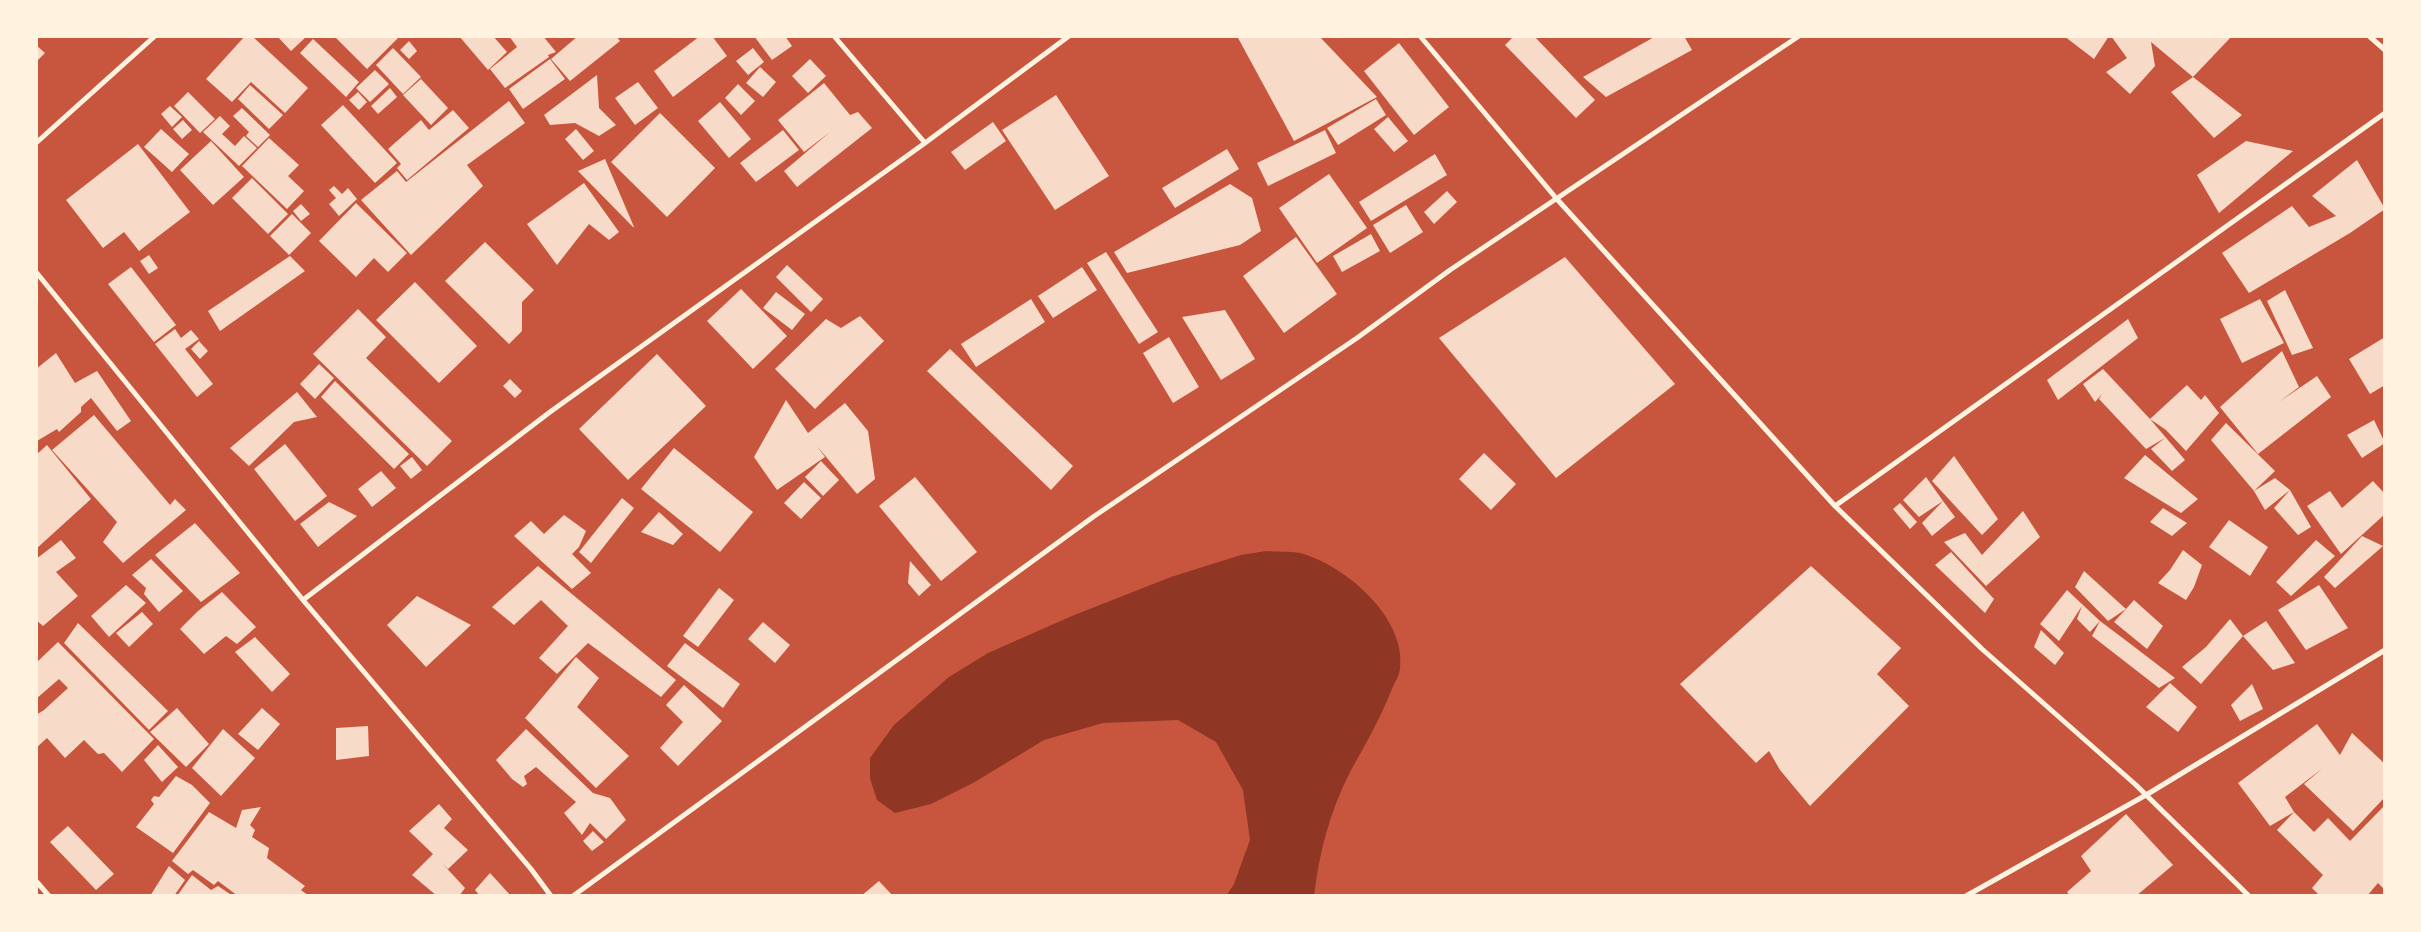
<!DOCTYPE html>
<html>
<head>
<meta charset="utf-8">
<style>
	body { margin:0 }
	#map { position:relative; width:2421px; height:932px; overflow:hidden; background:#c8553d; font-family:"Noto Sans",sans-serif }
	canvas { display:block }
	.frame { position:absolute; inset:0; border:38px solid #fff3e0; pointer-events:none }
</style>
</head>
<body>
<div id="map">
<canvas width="2421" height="932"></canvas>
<div class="frame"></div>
</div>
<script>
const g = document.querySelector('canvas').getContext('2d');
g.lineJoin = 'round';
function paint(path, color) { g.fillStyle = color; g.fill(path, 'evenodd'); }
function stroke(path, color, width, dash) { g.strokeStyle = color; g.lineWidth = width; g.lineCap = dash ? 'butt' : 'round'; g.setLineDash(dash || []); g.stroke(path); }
paint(new Path2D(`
	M1266 551C1277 552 1290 551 1300 553 1345 565 1407 618 1400 669 1399 676 1394 684 1391 691 1380 719 1365 745 1350 772 1330 811 1319 853 1314 896H1226L1234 884 1250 840 1243 790 1216 742 1178 720 1103 723 1044 740 973 783 931 804 895 813 877 800 870 778V758L894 725 949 677 988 653 1072 616 1171 577 1241 555Z`), '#8f3625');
paint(new Path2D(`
	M245 36H252L308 88 285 113 251 82 232 102 206 79Z
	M277 36H307L291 51Z
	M334 36H400L367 69Z
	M459 36H493L507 52 488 70Z
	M509 36H543L556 52 548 55 549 57 505 88 490 69 517 47Z
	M578 36H616L620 41 570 81 551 59Z
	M700 36H712L727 56 673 97 654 71Z
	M754 36H785L792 46 772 60Z
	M1237 36H1319L1377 97 1294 141Z
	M1514 36H1534L1595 100 1576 118 1505 45Z
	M1656 36H1684L1692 50 1606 97 1583 77Z
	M2064 36H2109L2094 59Z
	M2111 36H2232L2193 77 2151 42 2155 66 2130 94 2106 72 2127 58Z
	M313 39 359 82 346 97 300 53Z
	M409 41 417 51 409 59 400 50Z
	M1399 43 1449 107 1414 135 1364 71Z
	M36 45 45 53 36 62Z
	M393 48 421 77 403 94 376 65Z
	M753 48 764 62 748 75 736 61Z
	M550 59 565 79 523 109 509 89Z
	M810 59 826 76 808 93 792 76Z
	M760 67 776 82 763 97 746 83Z
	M375 70 389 84 370 102 356 88Z
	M597 75 599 108 616 125 599 136 575 123 550 125 544 115Z
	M2193 77 2242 115 2214 138 2171 92Z
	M421 79 448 108 431 125 403 95Z
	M638 82 658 108 635 125 615 98Z
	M824 83 850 115 858 112 872 128 797 187 784 171 830 132 804 152 778 120Z
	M738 84 755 101 741 115 725 98Z
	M250 85 283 115 269 129 238 99Z
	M390 88 397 97 378 114 371 106Z
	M188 92 215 119 200 133 174 106Z
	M358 92 367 102 359 110 349 100Z
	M1056 95 1109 176 1055 210 1002 130Z
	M1376 99 1386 115 1338 145 1327 128Z
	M509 101 525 123 467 165 483 186 411 255 361 200 397 171 406 182Z
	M720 102 751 139 729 158 698 121Z
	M343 105 397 163 375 183 321 125Z
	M170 106 182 117 172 127 161 114Z
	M242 108 270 135 258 147 246 136 249 132 233 116Z
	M453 110 469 128 407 180 397 168 401 164 388 149 421 120 429 130Z
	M660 113 715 168 667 217 611 162Z
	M220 116 230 126 222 134 235 146 244 136 257 148 239 166 203 132Z
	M1388 117 1408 141 1394 152 1374 129Z
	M183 120 192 130 182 139 173 129Z
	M993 122 1006 141 965 170 951 152Z
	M161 129 189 154 172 172 144 147Z
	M576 129 594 151 583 160 565 139Z
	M783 130 799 150 756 182 740 163Z
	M1325 130 1336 153 1268 186 1257 163Z
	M269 138 299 165 288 176 304 191 287 209 242 166Z
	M211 141 244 177 213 205 180 170Z
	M2246 141 2293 151 2219 213 2197 175Z
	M138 144 190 212 139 251 124 232 103 248 66 200Z
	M1227 149 1239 169 1175 208 1162 188Z
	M1435 154 1447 175 1371 221 1359 202Z
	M605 159 634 227H633L578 171Z
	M2357 160 2385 209 2350 233 2249 293 2222 253 2292 206 2309 227 2336 216 2312 196Z
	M1329 174 1367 228 1317 263 1279 208Z
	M252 178 288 214 268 234 232 198Z
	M584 183 619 232 609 240 589 224 557 265 527 224Z
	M1230 184 1252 198 1261 231 1240 245 1127 273 1114 252Z
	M334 186 342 194 348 188 357 199 339 216 329 204 336 198 329 190Z
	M1447 191 1457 202 1434 224 1424 212Z
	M356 203 407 253 388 272 374 258 356 277 319 241Z
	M301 204 310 214 301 221 293 211Z
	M1406 205 1423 232 1390 253 1373 225Z
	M292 214 311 233 289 255 270 236Z
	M1371 234 1380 251 1342 272 1333 256Z
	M1296 237 1337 294 1284 333 1243 276Z
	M485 242 534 290 522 302V331L509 344 445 281Z
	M1106 252 1158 332 1139 344 1087 263Z
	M149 255 158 268 149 274 140 261Z
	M290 256 305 271 220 331 208 311Z
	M1565 257 1675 384 1556 478 1439 338Z
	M787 265 823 299 811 312 776 277Z
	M131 267 176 325 154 342 108 284Z
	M1082 267 1097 290 1053 318 1038 296Z
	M415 282 477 346 439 383 376 320Z
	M741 289 787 336 753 369 707 321Z
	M2285 290 2313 348 2292 355 2267 301Z
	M776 292 805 314 792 330 763 308Z
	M1031 299 1045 322 976 367 961 344Z
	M2260 299 2284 343 2242 363 2220 319Z
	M358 309 386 337 366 358 452 441 427 466 313 354Z
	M1225 310 1255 359 1221 380 1182 317Z
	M860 316 884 341 815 409 775 369 826 319 841 328Z
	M2128 319 2138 338 2058 400 2047 380Z
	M175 329 181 338 191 330 199 339 185 349 213 384 197 397 155 344Z
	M1169 337 1199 387 1173 403 1143 353Z
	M2385 337V385L2370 394 2349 359Z
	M199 341 208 351 200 359 191 349Z
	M950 349 1073 466 1051 490 927 371Z
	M2282 351 2299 387 2279 402 2317 376 2331 397 2258 454 2220 407Z
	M56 353 75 383 97 371 131 421 117 431 91 398 81 407V412L59 432 57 429 37 441 36 369Z
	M657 354 706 406 628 480 579 429Z
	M319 364 334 378 315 399 300 384Z
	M2103 369 2150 419 2185 460 2172 471 2151 449 2165 438 2146 449 2099 399 2102 394 2095 402 2083 384Z
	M510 379 522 391 515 398 503 386Z
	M335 381 409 454 394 469 321 397Z
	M2187 385 2201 400 2205 395 2219 413 2186 451 2166 430 2150 419Z
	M297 392 317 417 294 422 249 466 230 448Z
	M786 400 808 433 845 403 868 431 875 479 857 494 817 446 825 457 777 490 754 457Z
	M94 415 170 505 175 499 186 510 123 563 103 542 117 522 52 450Z
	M2374 420 2385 443 2362 458 2347 435Z
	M2226 423 2275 471 2254 491 2211 440Z
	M285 444 327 496 295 521 254 469Z
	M47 445 91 499 36 549V455Z
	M674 448 753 512 720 552 641 489Z
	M1484 453 1516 484 1491 510 1459 479Z
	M2145 455 2198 499 2181 513 2124 478Z
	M1954 456 1998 519 1982 535 1932 481Z
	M412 457 422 470 411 479 400 466Z
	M821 461 839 480 823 496 805 477Z
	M381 471 396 488 372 507 358 489Z
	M915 477 977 552 941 581 879 506Z
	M1926 477 1943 501 1919 517 1903 500Z
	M2275 478 2290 490 2265 510 2254 491Z
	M2373 481 2385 494V514L2341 554 2307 506 2330 491 2342 508Z
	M804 482 821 498 801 519 784 503Z
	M2290 490 2311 527 2298 535 2274 508Z
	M622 498 634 508 591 563 579 552Z
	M1943 501 1955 517 1932 536 1922 523Z
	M329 502 357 516 318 547 300 524Z
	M1900 503 1917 522 1910 529 1893 509Z
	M2163 508 2187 523 2172 536 2150 522Z
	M2023 511 2040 537 1986 586 1944 542 1965 533 1982 555Z
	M659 512 683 534 673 545 641 532Z
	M564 515 586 531 579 547 572 554 591 573 572 589 514 536 531 521 544 534Z
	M2229 520 2268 547 2250 576 2209 547Z
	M195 523 240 573 201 602 155 555Z
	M2362 536 2383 546 2335 588 2324 577Z
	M61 540 76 558 56 572 78 596 43 626 36 620V559Z
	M2316 540 2335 556 2291 596 2276 582Z
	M2183 550 2202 565 2194 587 2186 600 2158 583 2170 570Z
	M1951 552 1994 599 1985 613 1935 565Z
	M151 559 183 591 159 612 144 594 146 588 132 575Z
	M910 561 931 585 919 596 908 583Z
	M538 566 676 680 661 697 588 643 557 674 539 658 568 626 541 600 514 625 492 607Z
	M1811 566 1901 648 1877 674 1909 706 1810 806 1780 770 1769 751 1756 763 1680 684Z
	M2084 571 2126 609 2134 600 2163 626 2147 649 2114 622 2126 609 2108 621 2075 587Z
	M126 585 146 603 109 637 91 616Z
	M2319 585 2348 628 2306 650 2278 610Z
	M719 588 734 600 698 647 683 636Z
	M2067 590 2100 621 2090 632 2077 619 2082 606 2059 641 2040 624Z
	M222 592 256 627 237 644 226 636 204 654 180 629 198 611Z
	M417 596 471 625 426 667 387 625Z
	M142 612 153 624 129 647 116 633Z
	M2230 619 2243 636 2266 621 2295 663 2273 670 2243 636 2201 684 2182 667 2206 647Z
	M2100 621 2124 639 2175 678 2159 688 2092 636Z
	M763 622 790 645 775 663 748 639Z
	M78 623 168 711 149 730 64 643Z
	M2041 630 2064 653 2055 665 2034 647Z
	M255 637 290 674 272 692 235 652Z
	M58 642 154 739 122 772 104 753 98 754 84 740 65 758 47 738 36 748V715L44 710 68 688 59 679 36 699V663Z
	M685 643 740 684 723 708 667 666Z
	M576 657 599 678 577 707 629 756 596 788 525 718Z
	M2170 683 2197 707 2178 732 2146 707Z
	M2252 684 2263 709 2240 721 2231 705Z
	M684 685 722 721 678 766 660 748 683 722 666 705Z
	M177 708 209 744 186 767 150 732Z
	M262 708 280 724 258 750 238 734Z
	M2317 724 2340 755 2352 733 2385 764V797L2353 831 2304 784 2323 768 2285 797 2294 812 2314 832 2328 818 2350 841 2385 805V890L2378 883 2367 896H2320L2312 888 2323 875 2277 830 2294 812 2270 826 2238 783Z
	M368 726 369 756 336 760V728Z
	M223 729 255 758 221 796 192 768Z
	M526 729 593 793 610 798 626 820 606 839 590 823 582 835 564 813 576 802 536 767 524 776 527 784 523 787 512 779 496 760Z
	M158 745 178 767 162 782 144 760Z
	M176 776 192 785 210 803 173 853 136 827 154 804 151 800 154 796 159 797Z
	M439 804 452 819 444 828 468 850 448 869 441 862 465 888 459 896H437L412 875 433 854 409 831Z
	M261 807 250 825 255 830 252 837 269 848 267 858 305 886 301 890 309 896H238L218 881 214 885 193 870 188 874 172 861 209 812 236 828 242 810Z
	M2126 814 2173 865 2136 896H2070L2067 892 2091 871 2081 856Z
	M68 826 114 874 96 890 50 842Z
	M593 831 604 842 592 851 583 841Z
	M169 866 185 880 174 896H150Z
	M490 873 511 896H480L475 890Z
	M192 875 211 890 218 886 233 896H177Z
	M879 881 893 896H861Z`), '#f7dbc8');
stroke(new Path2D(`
	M834 36 925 143
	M1420 36 1556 198 1835 506 1982 649 2136 785 2249 896
	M2369 36 2385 50
	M36 143 155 36
	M36 272 303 600 531 869 551 896
	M1835 506 2385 113
	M303 600 550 412 925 143 1069 36
	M36 881 49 896
	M573 896 1093 517 1357 338 1450 270 1799 36
	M1966 896 2146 795 2385 650`), '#fff3e0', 5);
</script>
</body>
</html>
